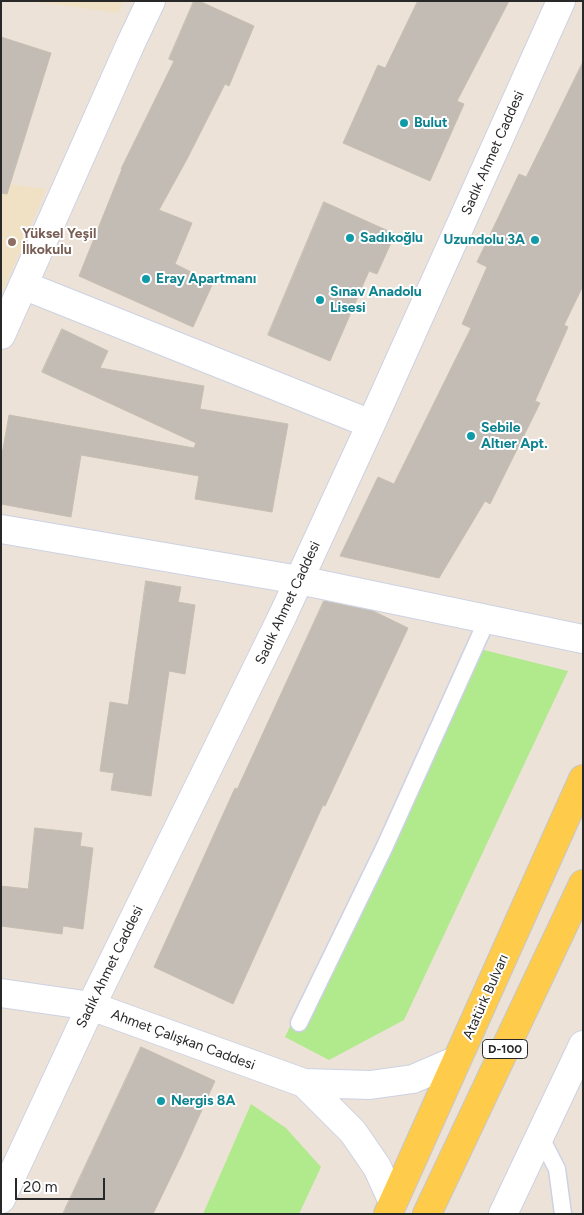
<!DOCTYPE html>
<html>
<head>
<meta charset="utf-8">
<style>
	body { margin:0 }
	#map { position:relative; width:584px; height:1215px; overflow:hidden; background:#ece2d7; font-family:Figtree,sans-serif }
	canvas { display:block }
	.frame { position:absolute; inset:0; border:2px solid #282828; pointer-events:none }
	.scale { position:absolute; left:15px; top:1178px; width:90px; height:22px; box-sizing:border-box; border:2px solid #282828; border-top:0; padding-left:6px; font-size:15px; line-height:18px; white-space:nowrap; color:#282828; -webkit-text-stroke:4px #fff; paint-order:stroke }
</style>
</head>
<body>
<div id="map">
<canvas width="584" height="1215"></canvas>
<div class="frame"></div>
<div class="scale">20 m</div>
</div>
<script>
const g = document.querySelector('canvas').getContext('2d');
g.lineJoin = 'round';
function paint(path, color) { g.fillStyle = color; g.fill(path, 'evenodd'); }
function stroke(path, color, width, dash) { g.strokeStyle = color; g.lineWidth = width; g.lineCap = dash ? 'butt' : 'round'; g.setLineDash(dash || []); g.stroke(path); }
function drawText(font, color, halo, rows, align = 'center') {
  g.font = font + ' Figtree,sans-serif'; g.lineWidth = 4; g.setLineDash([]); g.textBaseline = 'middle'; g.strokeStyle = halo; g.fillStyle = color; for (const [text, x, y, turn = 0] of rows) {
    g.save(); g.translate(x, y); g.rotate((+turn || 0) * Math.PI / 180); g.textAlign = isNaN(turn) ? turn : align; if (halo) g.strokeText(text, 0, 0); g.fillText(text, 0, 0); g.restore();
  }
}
paint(new Path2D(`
	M31 1H123L118 13Z
	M1 183 46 189 1 296Z`), '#f0e0c4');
paint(new Path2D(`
	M472 647 568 671 404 1020 329 1060 285 1037Z
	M251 1104 286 1128 321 1167 299 1214H203Z`), '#b1e98d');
const building = new Path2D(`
	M194 1H199L254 26 229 86 225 84 187 159 159 210 192 223 175 264 213 283 193 327 79 276 122 169H121L174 61 169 59Z
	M418 1H509L457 101 464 104 430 181 343 143 378 65 385 68Z
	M1 37 51 53 7 194 1 193Z
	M583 62V286L564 325 568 327 535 401 540 403 490 504 485 501 439 578 340 556 378 477 394 484 471 328 462 324 487 267 477 262 519 174 526 177Z
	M324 202 395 234 377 274 369 271 330 361 268 335Z
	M62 329 108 351 100 368 204 386 200 409 288 424 272 512 195 499 199 476 81 455 71 517 1 504V460L9 415 194 448 196 443 42 372Z
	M146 581 181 587 178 602 195 605 185 674 169 671 151 796 111 790 114 773 100 771 110 702 128 705Z
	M324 601 373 611 408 628 325 806 323 805 233 1004 154 967 235 788 237 789Z
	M35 828 82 833 80 846 93 848 83 929 63 926 62 934 1 926V886L28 889Z
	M141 1047 215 1081 182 1154 153 1214H63Z`);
paint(building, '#c3bcb4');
stroke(building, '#c7beb1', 1);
const lane = new Path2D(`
	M299 1023 385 846 487 620
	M540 1136 557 1169 563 1214`);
const street = new Path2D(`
	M23 285 371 424
	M1 335 131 43 151 1
	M1 529 299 580 583 639
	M1 993 91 1006 304 1083 370 1085 413 1079 457 1060
	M304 1083 353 1132 377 1167 393 1202
	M1 1199 91 1006 282 617 371 424 561 1
	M503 1214 583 1045`);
const primary = new Path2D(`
	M388 1214 583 779
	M427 1214 583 884`);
stroke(lane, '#ccd2e3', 19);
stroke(street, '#ccd2e3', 30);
stroke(primary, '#c7c7c7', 30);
stroke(lane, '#fff', 16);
stroke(street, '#fff', 28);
stroke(primary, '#fecb4b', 28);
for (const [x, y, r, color] of [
	[404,123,5,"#0f9aa8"],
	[350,238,5,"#0f9aa8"],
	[535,240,5,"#0f9aa8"],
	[12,242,5,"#8d6e63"],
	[146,279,5,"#0f9aa8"],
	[320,300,5,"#0f9aa8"],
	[471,436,5,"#0f9aa8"],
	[161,1101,5,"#0f9aa8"]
]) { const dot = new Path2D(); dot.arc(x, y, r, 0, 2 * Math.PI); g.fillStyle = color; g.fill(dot); stroke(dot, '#fff', 2); }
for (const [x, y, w] of [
	[505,1049,45]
]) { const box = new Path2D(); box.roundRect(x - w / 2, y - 9.5, w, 19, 4); g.fillStyle = '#fff'; g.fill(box); stroke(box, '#282828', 1); }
drawText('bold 12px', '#282828', null, [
	["D-100",505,1049]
]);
drawText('bold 14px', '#0d838f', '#fff', [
	["Bulut",414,123],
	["Sadıkoğlu",360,238],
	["Uzundolu 3A",525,240,"right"],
	["Eray Apartmanı",156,279],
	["Sınav Anadolu",330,292],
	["Lisesi",330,308],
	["Sebile",481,428],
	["Altıer Apt.",481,444],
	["Nergis 8A",171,1101]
], 'left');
drawText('14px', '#282828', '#fff', [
	["Sadık Ahmet Caddesi",493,153,-66],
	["Sadık Ahmet Caddesi",288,603,-65],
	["Sadık Ahmet Caddesi",110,967,-64],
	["Atatürk Bulvarı",486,997,-66],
	["Ahmet Çalışkan Caddesi",183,1040,20]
]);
drawText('bold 14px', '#785e54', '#fff', [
	["Yüksel Yeşil",22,234],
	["İlkokulu",22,250]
], 'left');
</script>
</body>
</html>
